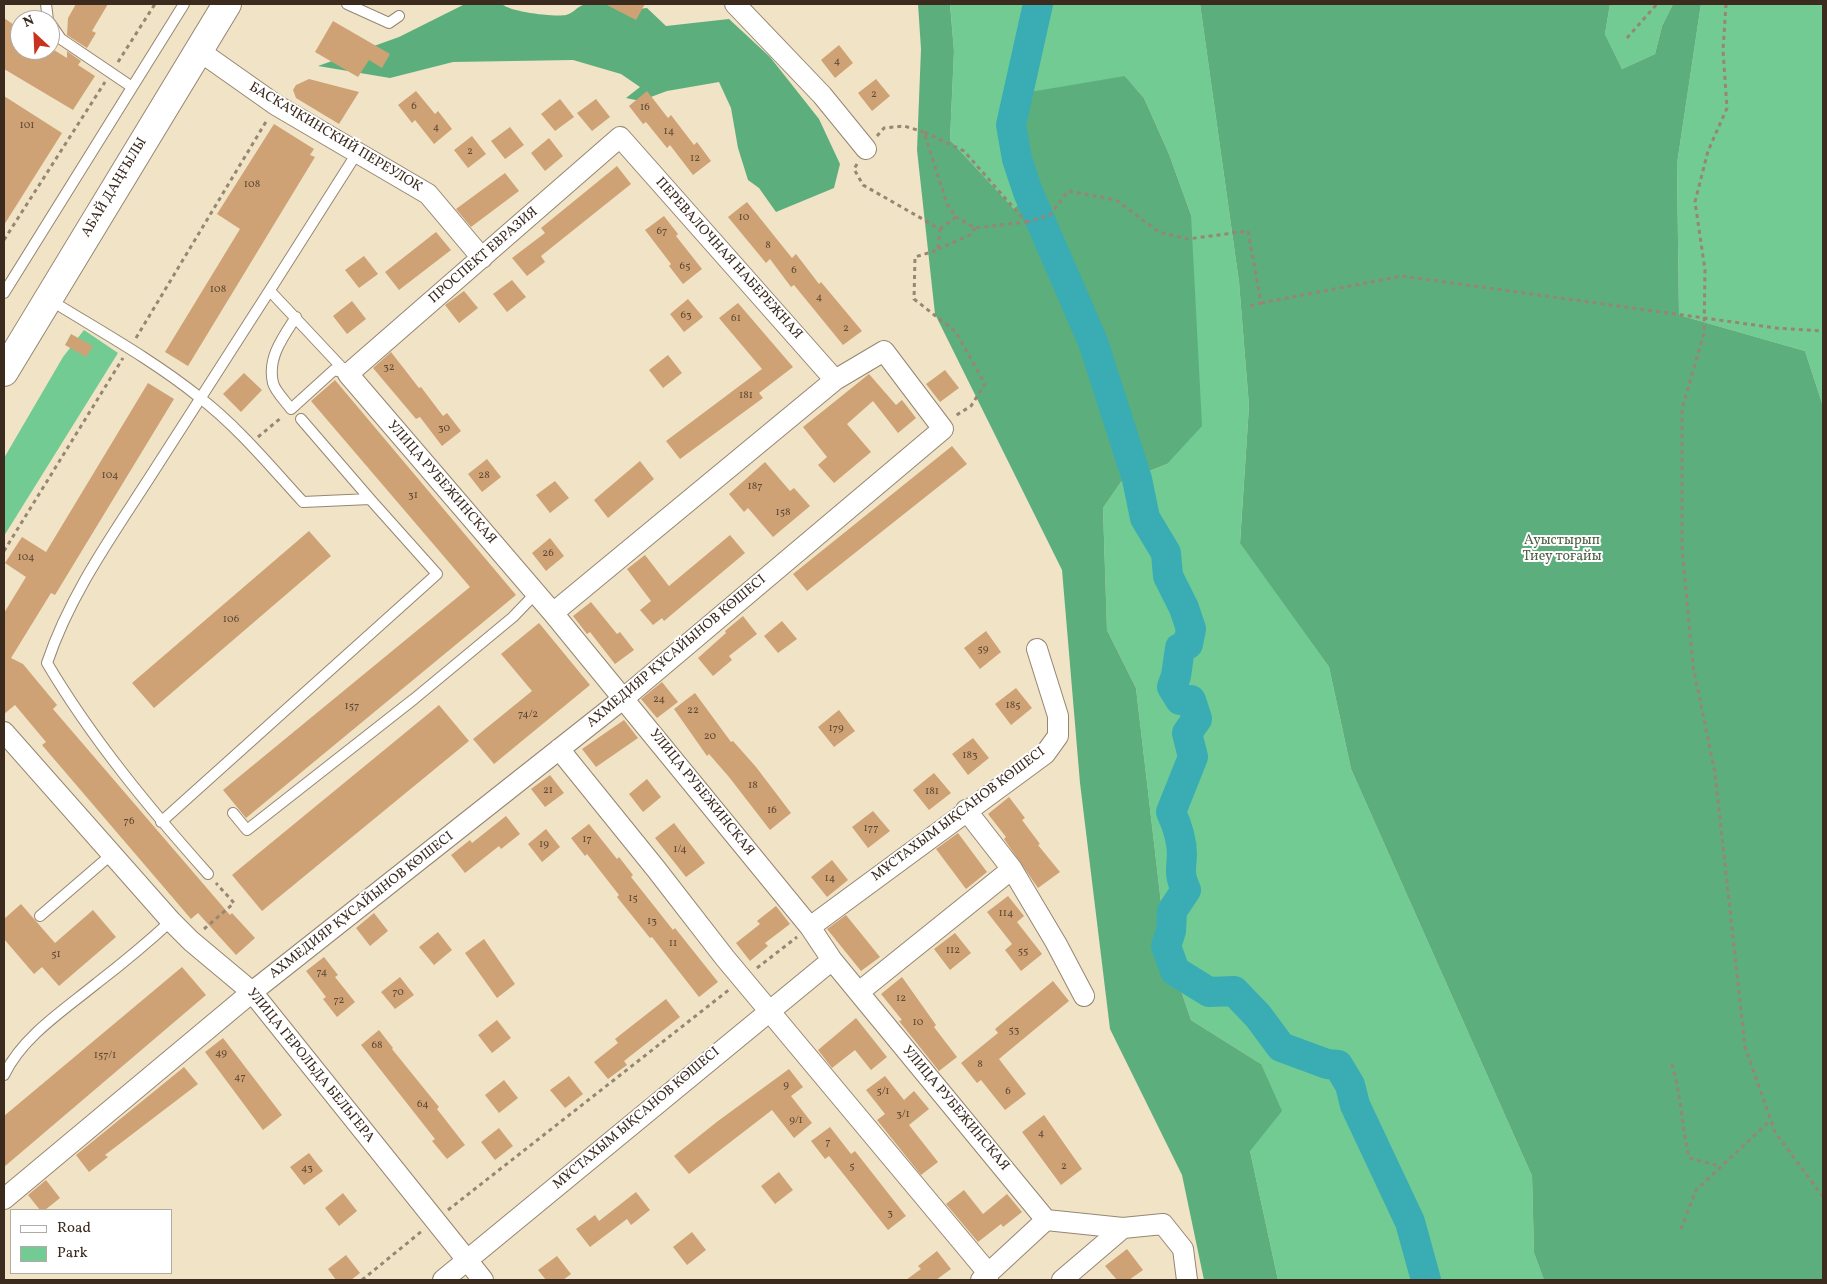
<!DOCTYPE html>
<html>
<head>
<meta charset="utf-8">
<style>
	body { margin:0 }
	#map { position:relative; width:1827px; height:1284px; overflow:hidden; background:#f1e3c6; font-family:Vollkorn,serif }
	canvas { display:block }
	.frame { position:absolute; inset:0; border:5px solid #3b2a1e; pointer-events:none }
	.legend { position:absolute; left:10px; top:1209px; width:162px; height:65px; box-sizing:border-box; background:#fff; border:1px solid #b1aaa5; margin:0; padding:6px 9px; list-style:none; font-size:15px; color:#3b2a1e }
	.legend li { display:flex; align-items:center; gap:10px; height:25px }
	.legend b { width:25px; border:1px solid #b1aaa5 }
	.north { position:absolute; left:10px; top:10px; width:50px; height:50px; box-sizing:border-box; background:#fff; border:1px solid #b1aaa5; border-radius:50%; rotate:335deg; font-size:14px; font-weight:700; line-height:20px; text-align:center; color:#3b2a1e }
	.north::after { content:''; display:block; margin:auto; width:18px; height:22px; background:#c8321e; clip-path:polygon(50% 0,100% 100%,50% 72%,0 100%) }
</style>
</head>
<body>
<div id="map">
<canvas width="1827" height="1284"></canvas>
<div class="frame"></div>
<ul class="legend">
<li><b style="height:6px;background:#fff"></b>Road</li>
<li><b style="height:14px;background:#71cb92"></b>Park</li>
</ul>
<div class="north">N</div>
</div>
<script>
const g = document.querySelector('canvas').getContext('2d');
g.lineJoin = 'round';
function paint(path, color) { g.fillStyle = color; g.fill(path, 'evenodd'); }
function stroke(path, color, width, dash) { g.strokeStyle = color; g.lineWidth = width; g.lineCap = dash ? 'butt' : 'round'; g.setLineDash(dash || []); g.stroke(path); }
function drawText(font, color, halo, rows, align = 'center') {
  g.font = font + ' Vollkorn,serif'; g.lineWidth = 4; g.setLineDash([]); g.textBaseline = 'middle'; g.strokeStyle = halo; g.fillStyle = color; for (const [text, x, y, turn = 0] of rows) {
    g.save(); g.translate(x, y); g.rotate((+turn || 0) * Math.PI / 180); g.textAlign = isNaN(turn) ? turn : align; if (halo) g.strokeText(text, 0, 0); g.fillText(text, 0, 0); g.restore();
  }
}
paint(new Path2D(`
	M950 4H1200L1239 282 1249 406 1240 542 1329 667 1351 769 1532 1176 1534 1253 1544 1280H1278L1250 1151 1261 1064 1191 1020 1166 946 1136 688 1107 630 1103 508 1121 482 1167 464 1191 215 1169 154 1144 98 1125 76 1017 159 1028 192 1014 209 950 140 954 51Z
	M1610 4H1673L1662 26 1655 54 1622 69 1605 34Z
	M1701 4H1823V406L1805 351 1679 315 1677 164Z
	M84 330 118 353 4 536V458L63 357Z`), '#71cb92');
paint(new Path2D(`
	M465 4H502C510 12 553 17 566 15 572 14 577 7 583 5 594 0 610 4 619 11L647 8 666 26 729 19 770 57 819 119 840 164 834 188 776 212 759 188 748 180 738 148 731 108 719 82 667 91 640 101 626 98 640 87 621 74 573 60 453 62 390 78 318 66 399 37Z
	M918 4H950L954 51 950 140 1014 209 1028 192 1017 159 1011 125 1018 94 1125 76 1144 98 1169 154 1191 215 1202 426 1167 464 1121 482 1103 508 1107 630 1136 688 1166 946 1191 1020 1261 1064 1282 1111 1250 1151 1278 1280H1204L1182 1175 1110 1029 1080 783 1062 570 935 314 917 150 921 49Z
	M1200 4H1610L1605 34 1622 69 1655 54 1662 26 1673 4H1701L1677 164 1679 315 1805 351 1823 406V1280H1544L1534 1253 1532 1176 1351 769 1329 667 1240 543 1249 406 1239 282Z`), '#5caf7c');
stroke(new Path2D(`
	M1038 4 1011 125 1017 159 1028 192 1093 342 1137 479 1145 518 1166 553 1168 576 1184 608 1191 629 1188 644 1180 648 1176 676 1172 687 1180 700H1191L1197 719 1187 733 1193 757 1171 812C1177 825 1182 840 1182 855 1181 871 1179 874 1186 890L1172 911 1171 931 1166 946 1175 971 1209 992 1234 991 1258 1016 1281 1047 1327 1064 1338 1065 1350 1085 1355 1105 1410 1222 1426 1280`), '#3aacb4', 30);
paint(new Path2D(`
	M76 4H108L92 31 96 33 87 48 67 35 68 18Z
	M605 4H645L636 20Z
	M4 18 20 29V50H54L67 58V51L81 61 78 65 95 76 73 110 4 69Z
	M333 21 390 54 382 68 369 60 358 77 315 52Z
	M839 45 853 63 835 78 821 60Z
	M309 79 359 92 339 124 296 98 293 90 296 85Z
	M876 79 890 96 872 111 858 93Z
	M416 91 435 114 438 111 452 129 434 144 415 120 412 123 398 105Z
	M647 91 668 118 671 115 694 145 697 142 711 161 693 175 670 145 667 148 646 122 643 124 629 106Z
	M4 96 62 133 4 225Z
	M560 99 574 117 555 131 541 114Z
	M596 99 610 117 592 131 577 113Z
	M274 124 314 149 310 155 315 157 188 366 165 352 240 229 217 214Z
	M510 127 524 145 505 159 491 141Z
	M472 136 486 154 468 168 454 150Z
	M549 138 563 156 545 171 531 153Z
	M617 166 631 184 541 256 545 262 527 276 512 258 545 233 541 228Z
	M505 173 519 191 471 227 456 209Z
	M747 202 792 258 796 254 819 284 821 282 862 331 843 345 794 285 791 287 770 259 766 263 728 217Z
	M664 216 678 234 676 236 702 269 683 284 669 266 671 264 645 230Z
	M436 232 451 250 399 290 385 272Z
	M364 256 378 274 359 288 345 270Z
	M512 280 526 297 507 312 493 294Z
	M464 291 478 308 459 323 445 305Z
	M688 299 703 317 684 332 670 314Z
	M352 301 366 319 347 334 333 316Z
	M738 303 793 367 759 393 763 398 680 459 666 441 762 369 719 318Z
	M71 334 93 346 86 357 65 345Z
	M391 352 419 388 421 387 443 416 447 413 461 431 442 446 420 417 416 419 373 368Z
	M668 355 682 373 663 388 649 370Z
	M945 370 959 388 940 402 926 384Z
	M244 373 262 390 241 412 223 394Z
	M869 374 896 405 902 400 916 418 898 433 873 401 847 424 871 452 834 483 818 465 827 457 803 427Z
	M335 380 516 595 246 818 223 790 470 587 311 401Z
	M148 383 174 399 55 595 51 593 11 658 23 664 57 705 53 709 230 915 232 913 255 938 236 955 198 913 191 919 42 745 46 742 15 705 4 714V613L26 577 5 563 22 537 46 552Z
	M952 446 967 464 807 591 793 574Z
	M487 459 501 477 482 492 468 474Z
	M640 461 654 479 608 518 594 500Z
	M765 462 790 491 794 488 810 506 773 537 748 508 744 512 729 494Z
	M555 481 569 498 550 513 536 495Z
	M309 531 331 556 154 708 132 683Z
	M730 535 745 553 664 621 662 618 653 625 640 610 651 601 627 569 645 555 669 586Z
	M550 538 564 556 546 571 532 553Z
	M591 602 617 634 620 632 634 650 615 664 590 632 587 634 573 616Z
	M743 616 757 634 729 656 732 660 713 676 698 658 726 633 725 631Z
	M782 621 797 639 778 653 764 636Z
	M539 623 590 685 494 764 473 739 532 691 501 654Z
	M986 631 1001 652 980 669 964 648Z
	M662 682 678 702 657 718 641 699Z
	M1016 688 1032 708 1011 725 995 704Z
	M695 693 731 742 733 741 756 767 791 813 770 830 729 777 709 754 707 756 674 709Z
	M439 705 469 741 262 911 232 875Z
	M839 710 855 731 834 747 818 727Z
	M624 720 638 738 596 767 582 749Z
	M973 738 989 758 968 775 952 754Z
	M934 773 951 793 929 810 913 790Z
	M550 775 564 793 545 807 531 789Z
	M647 779 661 797 643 812 629 794Z
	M1009 797 1025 818 1022 820 1040 844 1038 845 1060 872 1038 888 1004 839 1006 837 988 814Z
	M873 811 890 831 868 848 852 827Z
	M506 816 520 834 501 849 499 846 465 873 451 855 470 840 472 843Z
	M674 823 705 863 686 877 655 838Z
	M589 824 617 859 619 857 633 875 631 877 654 906 673 930 675 928 718 982 699 997 652 937 650 938 617 897 619 895 587 854 585 856 571 838Z
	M546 829 560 847 542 862 528 844Z
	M958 833 987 872 966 889 936 849Z
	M832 860 848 880 827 897 811 877Z
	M1008 896 1024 916 1017 922 1042 954 1021 971 1005 950 1012 944 987 912Z
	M21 904 55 943 93 910 116 937 59 986 42 967 34 974 4 939V919Z
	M776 906 790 924 765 943 768 946 750 961 736 943 760 924 757 921Z
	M374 913 388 931 370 946 356 928Z
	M846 915 880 957 861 971 827 929Z
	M438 932 452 950 434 965 419 947Z
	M955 933 971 953 950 970 934 949Z
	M484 939 515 984 497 998 465 953Z
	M324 957 338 975 335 977 355 1002 337 1017 323 999 326 997 306 971Z
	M182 967 206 995 4 1167V1116Z
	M400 977 414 995 395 1009 381 992Z
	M902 977 936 1025 934 1027 957 1057 939 1071 899 1021 902 1020 881 994Z
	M1053 981 1069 1001 999 1059 1026 1094 1005 1110 981 1080 977 1083 961 1063 998 1033 995 1029Z
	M666 999 680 1017 624 1061 627 1065 608 1079 594 1062 618 1043 615 1039Z
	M856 1018 887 1057 871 1070 855 1050 832 1068 818 1050Z
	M497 1020 511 1038 492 1053 478 1035Z
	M379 1030 393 1048 392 1049 439 1107 437 1109 465 1145 447 1159 432 1141 435 1139 361 1045Z
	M223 1038 282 1115 263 1130 205 1052Z
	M184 1067 198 1084 105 1155 108 1157 89 1172 76 1155Z
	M789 1069 803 1087 791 1096 812 1123 794 1138 772 1110 689 1174 674 1156 718 1121Z
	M569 1076 583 1094 565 1108 550 1090Z
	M885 1076 904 1100 914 1091 929 1109 909 1125 938 1162 921 1175 877 1120 885 1114 866 1090Z
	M504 1080 518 1098 499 1113 485 1095Z
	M1044 1115 1082 1169 1061 1185 1022 1132Z
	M830 1127 851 1154 855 1151 906 1216 888 1230 829 1156 825 1159 811 1141Z
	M499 1128 513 1146 495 1160 481 1142Z
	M309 1153 323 1171 304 1185 290 1167Z
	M779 1172 793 1190 775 1204 761 1186Z
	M46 1180 60 1198 45 1210H40L28 1195Z
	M964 1190 983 1214 1007 1194 1022 1212 1003 1227 1001 1224 978 1242 946 1204Z
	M636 1192 650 1210 631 1225 627 1219 590 1247 576 1229 595 1215 599 1221Z
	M343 1193 357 1211 339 1226 325 1208Z
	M692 1232 706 1250 687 1265 673 1247Z
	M1127 1249 1143 1270 1129 1280H1117L1105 1266Z
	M937 1251 951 1269 936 1280H906L921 1269 918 1266Z
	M346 1255 360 1273 351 1280H336L328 1269Z
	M557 1256 571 1274 563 1280H546L538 1270Z`), '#cea275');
const service = new Path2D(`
	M46 4 48 20
	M347 4 389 23 399 16
	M50 23 61 39 132 87
	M270 291 347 373
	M4 293 184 4
	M50 300C100 331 153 360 199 397 238 427 270 466 303 502L370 499 437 574 161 822
	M296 317C283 337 267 358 273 383 275 391 286 402 291 409L334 370 348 374
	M301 419 370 499
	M233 813 247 830 414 699 513 617 536 593
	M208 874C150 809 92 739 47 663 71 591 117 529 157 466 224 361 291 258 357 153
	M40 916 112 854
	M4 1075C23 1036 64 1010 97 983 123 963 147 943 171 921`);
const minor = new Path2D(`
	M735 4 822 95 866 149
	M198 50 276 105 428 194 482 258
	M835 380 620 137 348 374 553 613 810 927 832 960 1046 1220
	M4 732 171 921 191 941 252 992 483 1280
	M559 749 656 869 725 958 989 1274
	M966 810 1012 869 1056 943 1084 996
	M810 927 1045 754 1058 736V716L1037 649
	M859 992 1012 869
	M4 1199 252 992 624 698 943 429 884 351 835 380 553 613
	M1123 1228 1163 1224 1183 1249 1187 1280
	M443 1280 832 960
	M981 1280 1046 1220 1123 1228 1062 1280`);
const primary = new Path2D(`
	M4 372 227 4`);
stroke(service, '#968672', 12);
stroke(minor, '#968672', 22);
stroke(primary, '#968672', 30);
stroke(new Path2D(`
	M1726 4 1723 50 1727 108 1708 151 1695 202 1705 270 1704 333 1682 409V547L1693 666 1715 773 1745 1047 1775 1132 1823 1197
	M1627 38 1657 4
	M118 62 155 4
	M877 136 884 128 904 126 924 132
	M857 164 854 169 863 185 940 229 938 250 915 257 914 299 956 332 985 384 971 406 955 416
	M1026 222 1050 215 1068 191 1116 200 1159 232 1188 239 1248 231 1261 303 1249 306
	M940 229 956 217 947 204 924 132 964 151 1026 222 975 228 956 217
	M4 240 105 82
	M938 249 970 235 975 228
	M1261 303 1402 276 1776 328 1823 331
	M136 338 267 120
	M258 437 282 417
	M4 551 123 358
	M204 929 234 903 216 883
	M757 968 797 937
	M1672 1064C1681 1095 1682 1127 1689 1158L1720 1166
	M448 1210 730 989
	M1681 1229 1696 1190 1771 1120
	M362 1280 422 1231`), '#968672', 3, [4, 4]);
stroke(service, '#fff', 10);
stroke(minor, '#fff', 20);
stroke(primary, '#fff', 28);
drawText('11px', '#604834', null, [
	["4",837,62],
	["2",874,95],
	["6",414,107],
	["16",645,108],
	["101",27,126],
	["4",436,128],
	["14",669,132],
	["2",470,152],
	["12",695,159],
	["108",252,185],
	["10",744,218],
	["67",662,232],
	["8",768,246],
	["65",685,267],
	["6",794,271],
	["108",218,290],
	["4",819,298],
	["63",686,316],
	["61",736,319],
	["2",846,329],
	["32",389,368],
	["181",746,396],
	["30",444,429],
	["104",110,476],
	["28",484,476],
	["187",755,487],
	["31",413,496],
	["158",783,513],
	["26",548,554],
	["104",26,558],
	["106",231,620],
	["59",983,650],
	["24",659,700],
	["185",1013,706],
	["157",352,707],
	["22",693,711],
	["74/2",528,715],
	["179",836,729],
	["20",710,737],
	["183",970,756],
	["18",753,786],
	["21",548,791],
	["181",932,792],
	["16",772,811],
	["76",129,822],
	["177",871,829],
	["17",587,840],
	["19",544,845],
	["1/4",680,850],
	["14",830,879],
	["15",633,899],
	["114",1006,914],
	["13",652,922],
	["11",673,944],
	["112",953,951],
	["55",1023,952],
	["51",56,955],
	["74",322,973],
	["70",398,993],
	["12",901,999],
	["72",339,1001],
	["10",918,1023],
	["53",1014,1031],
	["68",377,1046],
	["49",221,1054],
	["157/1",105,1056],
	["8",980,1065],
	["47",240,1078],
	["9",786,1086],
	["5/1",883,1092],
	["6",1008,1092],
	["64",423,1105],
	["3/1",903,1115],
	["9/1",796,1121],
	["4",1041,1134],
	["7",828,1143],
	["5",852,1167],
	["2",1064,1167],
	["43",307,1169],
	["3",890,1214]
]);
drawText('14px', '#3b2a1e', '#fff', [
	["БАСКАЧКИНСКИЙ ПЕРЕУЛОК",335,138,31],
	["АБАЙ ДАҢҒЫЛЫ",115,188,-59],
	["ПРОСПЕКТ ЕВРАЗИЯ",484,256,-41],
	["ПЕРЕВАЛОЧНАЯ НАБЕРЕЖНАЯ",728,259,48],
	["УЛИЦА РУБЕЖИНСКАЯ",441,483,49],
	["АХМЕДИЯР ҚҰСАЙЫНОВ КӨШЕСІ",677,652,-40],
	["УЛИЦА РУБЕЖИНСКАЯ",701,793,51],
	["МҰСТАХЫМ ЫҚСАНОВ КӨШЕСІ",959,815,-37],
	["АХМЕДИЯР ҚҰСАЙЫНОВ КӨШЕСІ",362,906,-38],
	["УЛИЦА ГЕРОЛЬДА БЕЛЬГЕРА",310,1066,51],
	["УЛИЦА РУБЕЖИНСКАЯ",955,1109,50],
	["МҰСТАХЫМ ЫҚСАНОВ КӨШЕСІ",637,1119,-40]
]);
drawText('14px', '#4e6247', '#fff', [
	["Ауыстырып",1562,541],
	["Тиеу тоғайы",1562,557]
]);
</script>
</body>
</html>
